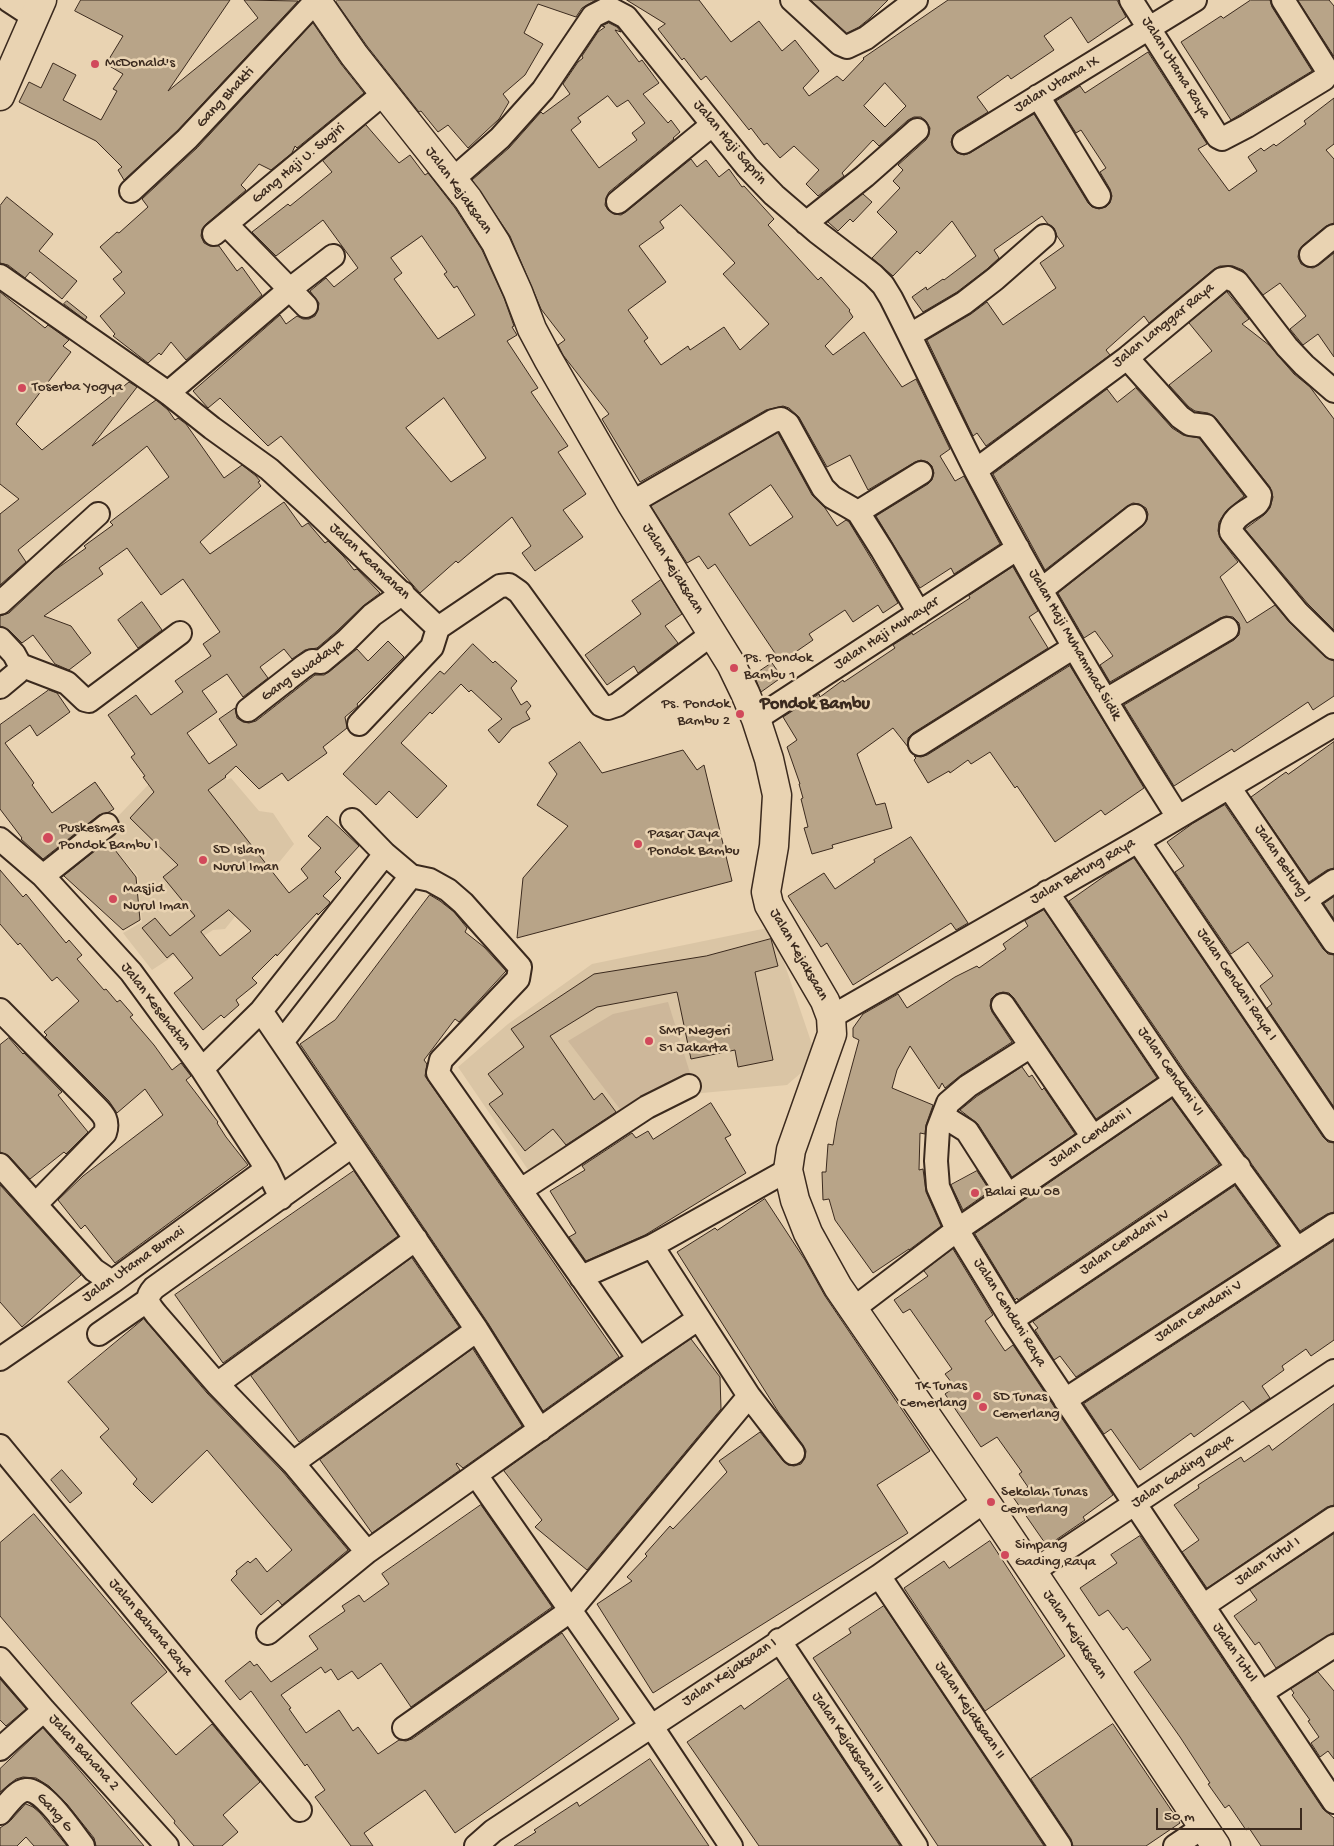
<!DOCTYPE html>
<html>
<head>
<meta charset="utf-8">
<style>
	body { margin:0 }
	#map { position:relative; width:1334px; height:1846px; overflow:hidden; background:#e9d3b2; font-family:"Gochi Hand",sans-serif }
	canvas { display:block }
	.scale { position:absolute; left:1156px; top:1808px; width:146px; height:22px; box-sizing:border-box; border:2px solid #3b2a1e; border-top:0; padding-left:6px; font-size:15px; line-height:18px; white-space:nowrap; color:#3b2a1e; -webkit-text-stroke:4px #e9d3b2; paint-order:stroke }
</style>
</head>
<body>
<div id="map">
<canvas width="1334" height="1846"></canvas>
<div class="scale">50 m</div>
</div>
<script>
const g = document.querySelector('canvas').getContext('2d');
g.lineJoin = 'round';
function paint(path, color) { g.fillStyle = color; g.fill(path, 'evenodd'); }
function stroke(path, color, width, dash) { g.strokeStyle = color; g.lineWidth = width; g.lineCap = dash ? 'butt' : 'round'; g.setLineDash(dash || []); g.stroke(path); }
function drawText(font, color, halo, rows, align = 'center') {
  g.font = font + ' "Gochi Hand",sans-serif'; g.lineWidth = 5; g.setLineDash([]); g.textBaseline = 'middle'; g.strokeStyle = halo; g.fillStyle = color; for (const [text, x, y, turn = 0] of rows) {
    g.save(); g.translate(x, y); g.rotate((+turn || 0) * Math.PI / 180); g.textAlign = isNaN(turn) ? turn : align; if (halo) g.strokeText(text, 0, 0); g.fillText(text, 0, 0); g.restore();
  }
}
paint(new Path2D(`
	M213 763 227 780 231 778 259 811 273 813 294 844 225 929 213 930 152 970 123 933 142 922 138 876 101 834 148 785 169 803Z
	M772 927 817 1059 787 1085 681 1095 533 1177 458 1067 508 1024 592 964Z`), '#dac5a5');
paint(new Path2D(`
	M668 1002 694 1086 620 1109 568 1041 613 1014Z`), '#cdb79a');
const building = new Path2D(`
	M81 0H230L168 91 258 18 244 0 298 1 178 130 124 180 118 170 122 167 96 141 19 102 29 82 41 88 53 63 76 75 63 100 101 120 117 91 113 89 123 74 106 64 123 36 75 11Z
	M338 0H596L582 8 576 17 538 4 524 33 543 44 525 75 503 94 509 102 499 119 468 148 448 125 438 132 421 111 419 112 367 46 336 2Z
	M627 0H699L731 42 759 21 782 51 795 40 819 71 803 88 809 96 837 76 843 81 864 59 863 58 948 0H1117L1126 17 1088 43 1071 17 1044 36 1054 50 1011 79 1008 75 977 97 988 112 957 131 953 135 951 142 953 148 957 153 964 155 970 153 1034 114 1088 203 1092 207 1099 209 1106 207 1110 203 1112 196 1110 189 1100 172 1106 168 1081 130 1076 133 1056 101 1080 86 1085 93 1148 52 1207 144 1198 149 1229 191 1257 171 1248 157 1261 148 1264 151 1274 144 1276 146 1306 124 1304 121 1334 98V144L1326 150 1334 159V223L1326 226 1303 245 1299 250 1298 257 1301 264 1307 267 1313 268 1319 265 1334 253V357L1318 334 1303 345 1290 329 1306 316 1280 283 1263 295 1243 270 1233 266H1220L1214 269 1149 323 1144 316 1106 350 1110 355 986 446 977 433 973 436 927 340 971 314 987 302 1003 325 1056 288 1040 263 1064 246 1057 236 1054 228 1048 224 1042 216 994 250 999 258 987 269 957 292 923 312 912 297 926 287 927 290 943 279 944 280 976 256 952 221 920 254 917 251 893 276 872 258 897 232 877 212 900 188 893 181 903 170 898 165 926 140 929 135 930 128 926 121 921 117H914L908 120 879 146 873 140 842 173 844 176 818 196 806 184 819 170 794 146 780 158 767 143 764 145 751 128 749 130 706 76 701 80 684 58 682 60 658 29 665 24ZM885 83 906 106 885 127 864 106Z
	M811 0H888L870 18 859 27 847 33Z
	M1251 0H1270L1272 7 1312 71 1231 120 1181 42 1221 16 1223 18Z
	M1298 0H1329L1334 6V56Z
	M313 23 341 64 364 93 297 148 295 146 292 153 271 170 259 164 241 185 246 190 206 224 202 229 201 236 204 243 210 246H219L237 271 242 267 262 295 186 360 171 342 161 355 159 353 148 363 113 336 115 334 100 316 125 293 113 279 122 272 100 247 117 232 119 233 148 207 142 199 197 148Z
	M609 23 617 27 621 32 615 30 639 62 642 60 659 83 643 94 668 123 671 120 680 132 673 138 674 139 609 192 606 198 605 205 608 210 614 214 621 215 626 212 691 159 697 167 706 160 719 177 729 169 742 187 744 186 774 219 768 225 818 280 821 277 850 310 849 311 853 317 825 346 833 355 864 332 902 387 916 379 950 449 940 456 955 481 964 476 1000 544 954 574 951 568 920 588 876 516 928 484 932 480 934 473 932 466 928 462 921 460 915 462 868 490 850 455 827 467 799 417 789 408 783 406 766 410 640 482 602 419 609 414 563 355 558 345 565 340 541 309 510 236 472 180 509 148 541 112 543 114 570 94 563 84 578 62 583 58 582 56 598 32 605 27 602 26ZM608 96 617 107 628 100 645 123 632 133 637 140 599 168 571 130 581 122 578 118ZM681 205 735 263 723 274 769 324 740 350 724 327 690 350 688 346 661 365 644 341 648 338 628 310 666 282 639 246 664 228 660 222Z
	M366 125 399 163 410 155 425 175 428 173 455 208 482 250 504 298 514 326 512 327 517 335 507 341 538 388 531 392 568 446 558 452 586 494 563 510 583 537 535 571 522 553 531 546 512 517 458 563 456 561 420 593 281 436 268 446 220 398 208 408 193 391 280 315 286 324 297 316 303 319H309L315 316 318 310 319 303 310 291 326 278 334 287 358 268 323 220 276 256 252 232 288 204 290 206 332 172 323 161ZM422 236 447 272 444 274 454 288 457 286 475 315 438 339 394 279 402 273 391 258ZM444 398 486 458 451 482 406 428Z
	M863 194 872 202 853 222 850 219 838 231 828 222Z
	M7 197 53 234 39 251 77 281 62 299 30 272 25 278 8 265 0 263V206Z
	M0 292 45 328 48 325 69 340 63 346 71 352 16 424 42 450 129 382 137 387 92 446 156 400 168 410 175 420 178 418 186 424 224 478 242 465 256 476 260 481 258 482 261 486 200 542 210 554 284 502 302 527 308 523 325 543 328 541 344 557 354 570 357 569 380 593 363 606 337 631 317 648 305 650 292 659 284 649 260 667 268 678 243 697 227 674 202 691 217 712 187 733 209 764 237 745 219 719 235 708 237 718 243 722 249 723 256 721 311 678 315 675H324L329 672 357 649 368 661 388 641 404 657 357 704 358 706 345 717 347 728 323 747 327 753 288 781 282 773 259 789 236 766 225 776 226 777 208 790 289 893 308 878 301 869 321 848 308 836 327 816 359 846 335 872 341 878 323 896 330 902 329 904 318 915 317 913 277 956 276 954 252 978 257 983 236 1000 239 1005 224 1018 221 1015 203 1030 174 993 193 978 173 953 167 958 142 928 155 918 170 936 195 916 163 877 178 865 130 818 154 792 143 777 145 776 131 757 135 754 108 715 136 695 151 715 183 692 175 681 211 656 203 644 220 632 183 579 161 595 127 548 99 568 103 574 44 616 71 626 91 653 69 670 55 664 33 635 22 643 9 630 0 626V616L9 613 55 570 86 548 84 546 113 525 110 522 169 477 147 446 18 550 26 562 0 585V514L19 499 0 484ZM229 910 251 931 220 956 201 932Z
	M1227 292 1249 319 1242 324 1269 345 1294 374 1310 387 1334 419V630L1308 604 1245 529 1264 515 1270 508 1273 497 1270 487 1216 418 1208 413 1195 411 1189 407 1169 385 1212 351 1189 323Z
	M67 301 87 317 85 320 64 304Z
	M1136 388 1172 428 1183 435 1199 438 1244 496 1226 511 1219 522 1218 531 1221 540 1238 562 1220 577 1247 623 1275 605 1289 622 1325 657 1334 661V696L1313 710 1308 702 1234 752 1232 749 1174 786 1124 705 1234 640 1239 635 1240 628 1239 623 1233 617 1226 616 1220 618 1110 682 1100 665 1113 656 1095 631 1084 638 1058 593 1143 526 1147 520 1148 514 1146 508 1139 504 1133 503 1127 506 1045 570 993 474 1107 389 1117 402Z
	M778 433 812 495 825 508 837 526 846 520 849 522 898 603 883 613 878 605 853 622 845 610 809 634 813 640 781 662 715 564 708 569 699 556 687 563 651 506ZM771 485 793 517 750 546 729 514Z
	M1013 567 1038 611 1029 617 1048 648 913 733 908 738V747L893 728 857 754 876 805 885 803 892 828 832 845 833 848 812 854 804 828 808 827 801 799 803 798 799 784H800L787 747 797 740 783 717 819 694 820 697 843 680 844 682 895 648 893 645 912 633 913 635 970 598 969 596Z
	M661 580 682 614 665 626 678 643 638 673 634 666 607 685 585 655 641 614 632 601Z
	M142 602 162 630 138 648 118 620Z
	M473 644 493 663 495 661 517 681 511 688 521 705 527 701 531 706 526 712 530 719 512 728 499 743 488 730 502 719 471 690 469 692 461 684 432 714 430 712 401 743 447 786 417 818 389 791 376 805 343 774 440 671 444 674Z
	M772 663 782 677 761 692 754 675Z
	M1070 666 1144 788 1105 815 1101 810 1055 842 1017 786 1015 788 990 752 971 764 968 760 950 773 949 771 928 783 914 760 916 758 914 756 921 757 927 755Z
	M49 690 57 693 70 712 37 736 30 725 5 743 34 783 32 785 52 813 95 782 114 809 109 812 99 815 43 859 21 839 22 838 0 809V725Z
	M580 742 602 773 683 750 697 770 704 765 732 881 517 938 523 878 568 826 537 805 557 774 549 763Z
	M1334 742V868L1327 870 1309 882 1251 797 1286 772 1288 774Z
	M1225 805 1323 949 1328 954 1334 955V1107L1267 1008 1272 1004 1260 986 1273 976 1248 942 1231 954 1175 872 1184 866 1167 842 1192 824Z
	M911 837 968 923 956 930 951 923 853 985 827 943 821 947 788 896 824 873 835 889 875 862 874 860Z
	M108 841 136 877 140 920 123 930 64 876Z
	M1134 858 1323 1137 1328 1142 1334 1143V1212L1327 1214 1300 1231 1186 1073 1069 901 1106 875Z
	M0 870 23 897 26 894 66 943 69 940 82 955 77 959 104 990 106 989 117 1002 120 1000 133 1015 130 1017 154 1045 172 1070 181 1063 191 1076 186 1080 218 1122 217 1123 226 1137 248 1165 115 1263 85 1225 81 1229 58 1200 83 1176 163 1115 145 1089 117 1113 109 1101 45 1037 47 1035 44 1032 79 1001 57 977 52 981 20 943 18 945 0 924Z
	M430 895 440 901 454 912 467 928 465 932 484 947 506 971 459 1022 455 1019 424 1060 427 1064 425 1076 619 1357 543 1411 488 1323 300 1044 335 1020Z
	M1334 897V919L1324 904Z
	M1044 910 1157 1078 1096 1119 1014 998 1009 993 1003 992 996 994 991 999 990 1006 992 1012 1012 1042 961 1075 945 1088 942 1083 939 1089 910 1046 897 1070 892 1088 933 1105 926 1125 925 1134 920 1133 919 1170 923 1169 926 1192 941 1226 909 1250V1249L873 1273 835 1220 829 1199 823 1200 822 1172H826L828 1144 833 1145 837 1121 859 1040 853 1037V1028L863 1014 898 994 907 1008 955 977 977 966 979 968 1006 949 1003 944 1028 926 1025 921Z
	M771 939 778 966 755 972 773 1060 738 1067 735 1050 691 1059 677 992 597 1007 550 1036 594 1100 602 1093 616 1112 566 1145 553 1129 525 1151 489 1104 503 1094 488 1074 524 1047 511 1029 594 974 706 956Z
	M9 1038 23 1054 24 1053 62 1092 58 1095 88 1132 66 1154 64 1152 30 1179 9 1156 0 1152V1045Z
	M1022 1067 1029 1077 1032 1075 1042 1090 1044 1088 1075 1134 1012 1177 978 1124 960 1110 976 1097Z
	M1172 1099 1219 1164 1018 1300 1017 1298 1015 1300 975 1234Z
	M711 1103 731 1135 725 1138 746 1173 645 1235 586 1261 569 1237 576 1233 550 1191 585 1170 582 1166 632 1133 636 1138 648 1131 653 1139Z
	M354 1171 398 1236 223 1363 175 1295Z
	M977 1171 990 1191 963 1210 951 1185Z
	M0 1185 81 1275 22 1327 0 1302Z
	M1235 1186 1278 1246 1076 1377 1060 1356 1054 1360 1035 1330 1038 1328 1033 1322Z
	M765 1199 805 1260 825 1296 930 1451 877 1485 908 1533 653 1693 597 1604 632 1581 627 1577 647 1556 645 1554 670 1526 673 1529 727 1472 719 1461 760 1432 783 1461 788 1465 794 1466 801 1464 805 1458 806 1451 803 1445 779 1413 677 1252 715 1228 717 1230Z
	M1334 1241V1340L1311 1356 1306 1349 1282 1366 1284 1370 1262 1386 1270 1398 1251 1411 1243 1401 1194 1437 1191 1433 1140 1470 1111 1429 1104 1434 1084 1404Z
	M953 1249 993 1315 985 1321 1005 1351 1013 1345 1113 1495 1083 1517 1085 1520 1047 1546 1013 1497 1028 1487 1019 1474 1022 1472 997 1437 981 1447 945 1394 955 1387 945 1374 952 1369 910 1309 903 1313 894 1300 928 1276 924 1271Z
	M412 1258 459 1327 299 1442 251 1376Z
	M144 1319 207 1393 283 1472 348 1550 282 1605 278 1600 261 1615 231 1580 237 1574 236 1571 248 1561 250 1563 256 1558 267 1572 292 1550 207 1450 152 1503 133 1484 137 1479 100 1437 109 1429 68 1382Z
	M691 1339 720 1377 721 1409 587 1570 535 1527 542 1520 504 1471Z
	M473 1349 522 1426 463 1468 457 1463 456 1464 460 1470 372 1533 320 1460Z
	M1334 1404V1505L1327 1507 1207 1588 1182 1552 1199 1540 1174 1505 1199 1488 1198 1485 1241 1457 1244 1462 1269 1445 1272 1450Z
	M62 1470 82 1493 70 1503 51 1480Z
	M481 1505 552 1607 411 1707 381 1663 358 1679 352 1671 338 1680 331 1669 325 1673 321 1667 281 1695 291 1708 289 1709 306 1733 339 1710 353 1731 358 1727 378 1754 399 1740 406 1741 412 1739 562 1633 619 1719 455 1833 425 1790 364 1833 373 1846H351L315 1797 325 1790 307 1764 305 1766 251 1691 240 1700 225 1681 250 1661 254 1666 257 1664 271 1682 318 1649 309 1636 345 1611 342 1606 359 1595 364 1602 389 1584 382 1574Z
	M34 1514 167 1672 131 1703 176 1755 212 1724 260 1782 223 1815 238 1832 222 1846H194L174 1823 175 1821 0 1616V1543Z
	M1334 1534V1632L1276 1668 1259 1642 1255 1645 1234 1616 1257 1600 1250 1590Z
	M1140 1536 1323 1809 1334 1818V1846H1261L1249 1828 1246 1830 1229 1805 1225 1808 1208 1784 1210 1783 1180 1737 1134 1672 1151 1660 1127 1627 1123 1630 1108 1610 1099 1616 1080 1588 1117 1563 1111 1555Z
	M990 1541 1065 1656 985 1711 904 1588 944 1561 949 1568Z
	M884 1606 1044 1846H938L813 1658 851 1633 849 1629Z
	M1318 1672 1334 1691V1759L1328 1751 1320 1757 1311 1743 1319 1737 1308 1721 1310 1720 1292 1695 1294 1693 1291 1689Z
	M789 1678 900 1846H759L687 1742 741 1705 744 1709Z
	M0 1679 26 1709 6 1726 0 1720Z
	M1113 1724 1180 1823 1146 1846H1073L1071 1839 1031 1779Z
	M43 1728 100 1794 144 1846H96L94 1838 67 1804 49 1786 36 1778 23 1777 16 1779 0 1792V1769Z
	M650 1759 709 1846H514L536 1832 534 1830 577 1802 579 1806Z
	M26 1804 33 1807 40 1813 67 1846H34L26 1837 17 1846H0V1828L10 1821Z`);
paint(building, '#b8a488');
stroke(building, '#3b2a1e', 1);
const minor = new Path2D(`
	M8 0 34 17
	M792 0 840 44 847 47 866 38 916 0
	M1131 0 1218 137 1222 139 1247 126 1324 79 1327 74V70L1283 0
	M609 8 626 17 747 167 774 195 817 232 873 275 883 285 891 298C920 355 947 414 976 471 1038 589 1106 704 1178 817
	M1038 96 1099 196
	M964 142 1195 0
	M452 180 500 138 543 90 593 16 609 8
	M131 191 187 139 316 1
	M618 202 712 125
	M806 223 865 176 917 130
	M226 224 306 306
	M214 234 383 94
	M1311 255 1334 236
	M0 276 168 393 212 428 269 469 312 508 438 628
	M910 335 964 303 995 279 1044 236
	M1127 358 1180 417 1190 424 1206 426 1260 495 1259 501 1257 504C1247 511 1230 518 1231 532L1298 613 1334 648
	M168 393 290 289 333 256
	M976 470 1127 358 1222 279 1228 278 1237 282 1287 347 1304 365 1334 391
	M631 503 773 421 781 419 788 424 823 488 832 497 858 512
	M1041 590 1135 516
	M0 603 98 514
	M919 613 882 550 858 512 921 473
	M438 628 500 586 509 585 519 592 601 705 608 708 617 705 712 634
	M0 639 14 654 20 665 18 672 0 687
	M20 665 67 683 85 700 89 701 180 633
	M1106 700 1227 629
	M248 710 303 667 312 661 321 662 346 641 372 615 403 593
	M756 719 1018 548
	M359 724 432 647 438 628
	M920 744 1074 647
	M1229 787 1334 942
	M352 820 385 854 411 876 430 880 448 890 463 903 520 967 518 979 441 1060 438 1073 639 1359
	M0 839 43 876 131 972 202 1069 267 1169 281 1198
	M1138 841 1334 1130
	M43 876 107 825
	M1047 892 1175 1081 1297 1249
	M1306 900 1334 881
	M1003 1005 1093 1137
	M0 1010 96 1107C104 1115 109 1121 105 1133L36 1204
	M261 1011 477 1330 540 1430
	M831 1017 1138 841 1334 725
	M282 1042 411 876
	M1031 1046 968 1086 948 1103 938 1129 936 1161 938 1187 957 1230 1012 1320 1334 1802
	M202 1069 261 1011 385 854
	M943 1116 967 1131 1008 1195
	M352 1146 154 1288C144 1299 148 1304 157 1315L217 1384 293 1463 367 1552 639 1359 698 1319
	M0 1165 94 1270 112 1282
	M521 1190 647 1107 689 1086
	M581 1277 652 1246 788 1170
	M853 1309 957 1230 1175 1081
	M1012 1320 1239 1167
	M99 1334 148 1300
	M0 1359 112 1282 267 1169
	M217 1384 416 1239
	M749 1396 793 1453
	M1065 1400 1334 1225
	M0 1446 300 1810
	M293 1463 477 1330
	M476 1475 658 1736 731 1846
	M1032 1572 1334 1371
	M879 1576 1060 1846
	M1203 1606 1334 1518
	M268 1633 367 1552
	M779 1640 916 1846
	M0 1659 44 1710 167 1846
	M1261 1693 1334 1646
	M404 1728 570 1611 749 1396 652 1246
	M0 1749 44 1710
	M0 1813C7 1805 16 1791 26 1790 43 1788 73 1833 83 1846
	M476 1846 493 1831 879 1576 985 1501
	M1175 1846 1203 1827`);
const tertiary = new Path2D(`
	M316 0 354 55 468 199 496 243 518 292 532 329 548 359 631 503 731 664 745 693 756 719 769 759 777 795 774 846 766 892 769 905 825 1001 831 1017 832 1034 791 1150 788 1170 795 1200 808 1233 838 1287 985 1501 1216 1846`);
const secondary = new Path2D(`
	M0 96 42 0`);
stroke(minor, '#3b2a1e', 26);
stroke(tertiary, '#3b2a1e', 31);
stroke(secondary, '#3b2a1e', 31);
stroke(minor, '#e9d3b2', 22);
stroke(tertiary, '#e9d3b2', 28);
stroke(secondary, '#e9d3b2', 28);
for (const [x, y, r, color] of [
	[95,64,5,"#d1495b"],
	[22,388,5,"#d1495b"],
	[734,668,5,"#d1495b"],
	[740,714,5,"#d1495b"],
	[48,838,6,"#d1495b"],
	[638,844,5,"#d1495b"],
	[203,860,5,"#d1495b"],
	[113,899,5,"#d1495b"],
	[649,1041,5,"#d1495b"],
	[975,1193,5,"#d1495b"],
	[977,1396,5,"#d1495b"],
	[983,1407,5,"#d1495b"],
	[991,1502,5,"#d1495b"],
	[1005,1555,5,"#d1495b"]
]) { const dot = new Path2D(); dot.arc(x, y, r, 0, 2 * Math.PI); g.fillStyle = color; g.fill(dot); stroke(dot, '#e9d3b2', 2); }
drawText('15px', '#3b2a1e', '#e9d3b2', [
	["McDonald's",105,64],
	["Toserba Yogya",32,388],
	["Ps. Pondok",744,659],
	["Bambu 1",744,676],
	["Ps. Pondok",730,705,"right"],
	["Bambu 2",730,722,"right"],
	["Puskesmas",59,829],
	["Pondok Bambu I",59,846],
	["Pasar Jaya",648,835],
	["Pondok Bambu",648,852],
	["SD Islam",213,851],
	["Nurul Iman",213,868],
	["Masjid",123,890],
	["Nurul Iman",123,907],
	["SMP Negeri",659,1032],
	["51 Jakarta",659,1049],
	["Balai RW 08",985,1193],
	["TK Tunas",967,1387,"right"],
	["Cemerlang",967,1404,"right"],
	["SD Tunas",993,1398],
	["Cemerlang",993,1415],
	["Sekolah Tunas",1001,1493],
	["Cemerlang",1001,1510],
	["Simpang",1015,1546],
	["Gading Raya",1015,1563]
], 'left');
drawText('15px', '#3b2a1e', '#e9d3b2', [
	["Jalan Utama Raya",1175,68,58],
	["Jalan Utama IX",1057,85,-31],
	["Gang Bhakti",226,98,-47],
	["Jalan Haji Saprin",729,143,50],
	["Gang Haji U. Sugiri",299,164,-40],
	["Jalan Kejaksaan",458,191,54],
	["Jalan Langgar Raya",1164,326,-39],
	["Jalan Keamanan",369,562,43],
	["Jalan Kejaksaan",672,569,58],
	["Jalan Haji Muhayar",887,634,-33],
	["Jalan Haji Muhammad Sidik",1074,645,60],
	["Gang Swadaya",303,671,-35],
	["Jalan Betung I",1282,864,56],
	["Jalan Betung Raya",1083,872,-30],
	["Jalan Kejaksaan",798,955,60],
	["Jalan Cendani Raya I",1236,985,56],
	["Jalan Kesehatan",155,1007,53],
	["Jalan Cendani VI",1170,1072,55],
	["Jalan Cendani I",1091,1138,-34],
	["Jalan Cendani IV",1125,1243,-34],
	["Jalan Utama Bumai",134,1265,-35],
	["Jalan Cendani V",1199,1312,-33],
	["Jalan Cendani Raya",1009,1313,58],
	["Jalan Gading Raya",1183,1472,-34],
	["Jalan Tutul I",1268,1562,-34],
	["Jalan Bahana Raya",150,1628,50],
	["Jalan Kejaksaan",1074,1635,56],
	["Jalan Tutul",1234,1653,56],
	["Jalan Kejaksaan I",730,1673,-34],
	["Jalan Kejaksaan II",969,1711,56],
	["Jalan Kejaksaan III",847,1743,56],
	["Jalan Bahana 2",83,1753,48],
	["Gang G",54,1813,48]
]);
drawText('bold 18px', '#3b2a1e', '#e9d3b2', [
	["Pondok Bambu",815,705]
]);
</script>
</body>
</html>
